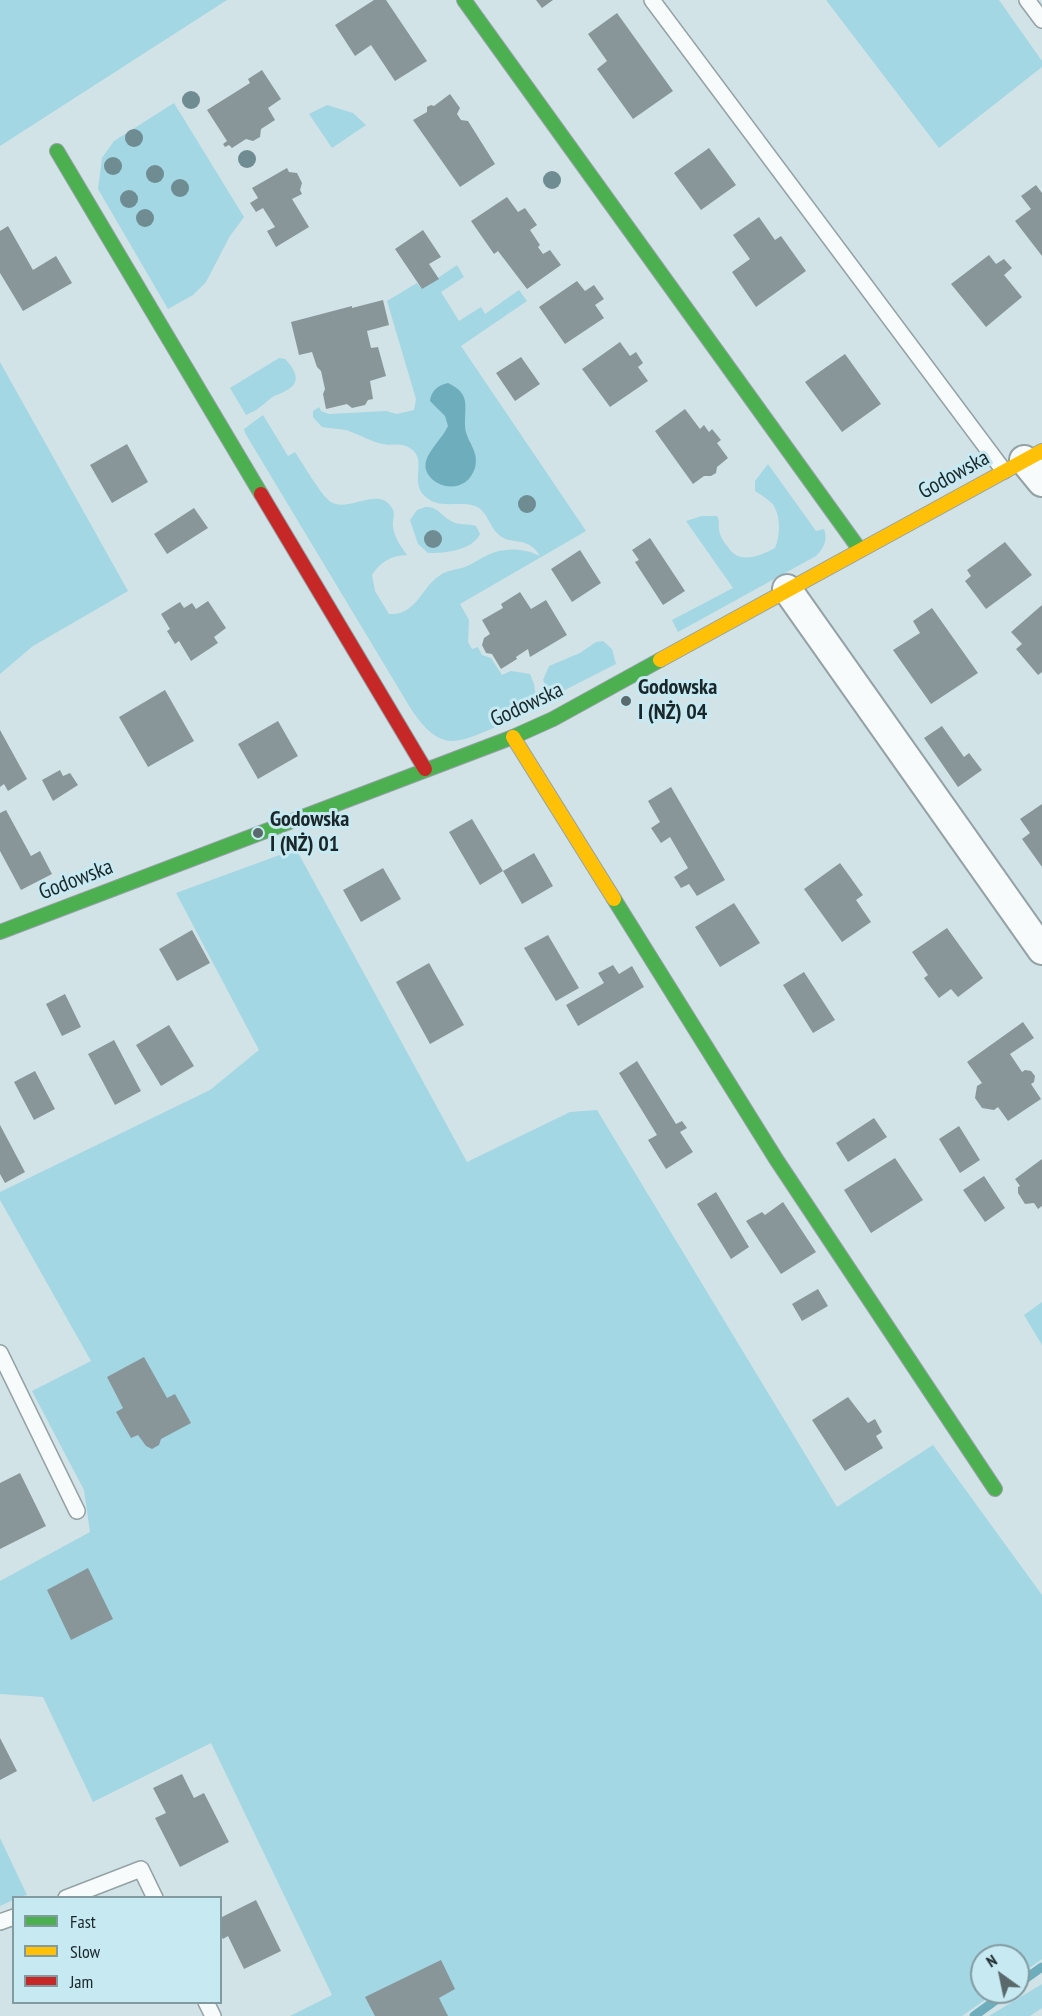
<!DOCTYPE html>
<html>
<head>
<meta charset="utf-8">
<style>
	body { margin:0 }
	#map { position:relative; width:1042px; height:2016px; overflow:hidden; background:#d1e3e7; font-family:"PT Sans Narrow",sans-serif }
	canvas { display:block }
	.legend { position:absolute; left:12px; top:1896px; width:210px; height:108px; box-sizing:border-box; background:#c7e9f1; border:2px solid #829ba1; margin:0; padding:8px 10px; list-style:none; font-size:18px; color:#1a272a }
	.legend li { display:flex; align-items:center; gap:12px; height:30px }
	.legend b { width:30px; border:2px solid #829ba1 }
	.north { position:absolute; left:970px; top:1944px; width:60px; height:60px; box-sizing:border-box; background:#c7e9f1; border:2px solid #829ba1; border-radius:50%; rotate:327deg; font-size:16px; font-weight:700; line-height:24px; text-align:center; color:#1a272a }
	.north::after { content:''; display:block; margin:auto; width:21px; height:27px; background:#5a696c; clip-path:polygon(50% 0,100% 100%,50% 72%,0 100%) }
</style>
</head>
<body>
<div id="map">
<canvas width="1042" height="2016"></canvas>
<ul class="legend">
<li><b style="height:8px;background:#4caf50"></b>Fast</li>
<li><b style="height:8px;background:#ffc107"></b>Slow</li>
<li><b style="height:8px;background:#c62828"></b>Jam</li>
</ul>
<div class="north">N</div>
</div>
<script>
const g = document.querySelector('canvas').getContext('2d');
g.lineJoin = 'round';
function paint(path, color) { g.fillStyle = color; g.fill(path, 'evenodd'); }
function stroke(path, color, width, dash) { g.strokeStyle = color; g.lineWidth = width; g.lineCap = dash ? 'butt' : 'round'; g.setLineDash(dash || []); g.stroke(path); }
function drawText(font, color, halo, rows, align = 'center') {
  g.font = font + ' "PT Sans Narrow",sans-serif'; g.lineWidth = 6; g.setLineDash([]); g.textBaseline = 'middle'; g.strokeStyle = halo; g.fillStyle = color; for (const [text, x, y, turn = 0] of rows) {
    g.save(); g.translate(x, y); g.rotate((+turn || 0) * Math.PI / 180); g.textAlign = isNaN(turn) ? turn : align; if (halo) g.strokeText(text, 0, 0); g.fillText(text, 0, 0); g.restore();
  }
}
paint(new Path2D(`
	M0 0H227L0 146Z
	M826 0H999L1042 61V67L939 148Z
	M174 103 244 217 230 236 206 282 193 295 168 309 98 189 102 158 114 141Z
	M327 105 353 113 366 125 332 148 309 114Z
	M457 265 464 277 441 292 459 321 481 307 485 314 519 290 527 301 461 346 586 531 460 604 469 620 468 642 472 649 478 647 482 655 491 658 502 675 511 671 530 674 534 684 537 706C516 716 472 742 450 741 432 739 420 722 411 709L245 433 244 429 263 415 288 456 295 452C302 462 322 497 331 502 348 513 379 485 392 508 396 514 392 520 393 526 394 538 401 546 407 555 391 556 381 561 372 575L375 591 389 614C416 616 421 588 439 576 447 570 456 570 465 567 473 564 479 559 486 556 503 547 524 548 540 556 527 534 511 547 498 534 489 526 487 510 475 506 461 501 442 508 430 500 405 485 430 461 410 448 402 442 392 446 383 444 372 442 360 435 349 431 340 428 331 429 322 427L313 417V411L319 407 321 411 329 414 386 411 397 414 414 410 416 399 387 301 417 283 422 289Z
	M279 358 285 359C294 368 303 382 287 390 283 393 278 394 274 396 263 404 260 409 246 415L230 388Z
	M0 362 128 591 33 646 0 674Z
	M768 464 816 531 824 529C828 540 824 548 816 556L678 632 672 620 733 588 686 521 702 516H717C720 521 718 524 719 530 720 536 724 543 728 547 739 565 760 556 775 548 780 536 781 519 774 506 770 500 761 495 755 491V481Z
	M425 507C439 507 440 515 451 521 459 526 468 523 476 526L480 534C472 551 444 553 428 553L418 544 410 520 417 510Z
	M603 641 612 649 616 664 551 697 543 680 549 666 580 653 596 642Z
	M296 849 467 1162 570 1112 597 1110 837 1507 933 1445 1042 1595V1959L1018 1976V1956H982V1992H996L962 2016H290L332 1995 211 1743 93 1802 43 1697 0 1694V1581L90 1532 84 1490 32 1391 91 1361 0 1200V1192L210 1090 259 1050 176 893Z
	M1042 1302V1345L1024 1315Z
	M0 1838 27 1895 14 1898 13 1900 0 1906Z
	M1042 1984V2008L1030 2016H989Z`), '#a3d7e3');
paint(new Path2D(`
	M448 383C470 394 465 403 465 425 465 441 480 450 475 468 464 501 420 484 426 461 430 448 442 439 448 426L445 416 430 401C431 391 438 385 448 383Z`), '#6eaebc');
stroke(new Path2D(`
	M1018 1984 1042 1967
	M974 2016 1007 1992`), '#6eaebc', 9);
paint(new Path2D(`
	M374 0H386L427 61 395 81 371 45 355 56 335 25Z
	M536 0H553L542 8Z
	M617 13 673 91 633 119 597 69 607 61 588 34Z
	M262 70 281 99 268 108 275 120 261 129 260 137 253 141 246 139 232 148 229 145 225 147 223 144 227 141 207 110 250 83 248 79Z
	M450 94 460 108 457 114 461 120 468 121 495 164 460 187 413 120 427 112V107L431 105 434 106Z
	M709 148 736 185 701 210 674 173Z
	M287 168 289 172 297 173 302 183 300 190 302 194 292 199 309 227 276 247 267 231 275 227 263 208 256 212 250 203 258 198 252 188Z
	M1036 185 1042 193V256L1015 221 1031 209 1021 196Z
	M507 197 518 212 525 208 537 225 530 230 540 245 538 247 543 254 550 250 561 265 527 289 498 251 494 254 471 221Z
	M759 217 775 240 781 236 806 271 756 307 732 272 750 259 733 235Z
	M8 226 33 270 56 256 72 283 23 311 0 273V231Z
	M423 230 441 257 429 264 439 279 422 289 395 249Z
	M989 255 996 264 1004 259 1012 268 1004 275 1022 297 986 327 951 284Z
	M577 281 585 291 594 285 604 299 595 305 604 318 565 344 539 307Z
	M383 300 389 325 367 331 371 348 378 347 386 376 370 381 373 399 368 400 365 405 352 408 347 404 326 409 323 394 325 389 321 371 317 367 312 352 299 355 291 322 352 306V308Z
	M620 342 630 356 636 352 643 363 638 367 648 381 610 407 582 369Z
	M845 354 881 404 842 432 805 382Z
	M521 357 540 384 515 401 496 373Z
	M685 409 700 429 704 425 709 432 712 429 721 440 717 443 728 458 717 467 716 473 711 476H704L693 484 655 431Z
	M127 444 148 482 112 503 90 465Z
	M194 508 208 528 167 554 154 534Z
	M650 538 685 591 663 605 635 562 639 560 632 550Z
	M1005 542 1032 575 986 609 965 581 971 576 967 570Z
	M580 550 601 583 572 602 551 569Z
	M520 592 531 609 546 600 567 635 530 657 528 649 516 657 517 659 501 669 492 654 486 653 482 645 484 638 490 634 482 620 503 608 501 604Z
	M208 601 226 628 214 637 218 643 191 661 179 641 175 644 167 631 170 629 161 614 180 602 184 608 192 603 196 609Z
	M1042 605V672L1038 675 1016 649 1022 644 1011 632Z
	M932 608 978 673 931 704 893 650 920 633 913 621Z
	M165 690 194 741 148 767 119 717Z
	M278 721 298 756 258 779 238 744Z
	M942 726 964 757 969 753 982 770 958 787 924 738Z
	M0 730 27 779 8 791 4 784 0 787Z
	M60 770 63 776 70 773 78 785 53 801 42 780Z
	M671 787 725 880 697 896 689 884 681 888 674 877 688 868 670 837 661 843 651 828 660 822 648 801Z
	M1042 804V867L1022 839 1030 833 1020 819Z
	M6 810 31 856 40 851 52 874 21 890 0 851V813Z
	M472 819 503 871 480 885 449 832Z
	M534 853 553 886 522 904 503 871Z
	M840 863 863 895 856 900 871 922 842 942 804 889Z
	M383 868 401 899 361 922 343 890Z
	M734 903 760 943 720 967 695 927Z
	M947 928 983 978 958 997 951 989 939 998 924 978 928 975 912 952Z
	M192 930 210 963 177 981 159 949Z
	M548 935 579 988 556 1001 524 948Z
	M429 963 464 1025 430 1044 396 982Z
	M613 965 619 974 632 966 644 987 578 1026 566 1005 604 983 598 973Z
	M804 972 835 1020 813 1033 783 985Z
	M65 994 81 1027 62 1036 46 1004Z
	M1023 1022 1034 1038 1010 1054 1022 1072 1025 1070 1031 1071 1035 1076 1034 1082 1031 1084 1041 1099 1008 1121 998 1107 994 1110 982 1108 975 1098 977 1086 982 1083 967 1062Z
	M169 1025 194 1066 161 1086 136 1045Z
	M114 1040 141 1091 115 1105 88 1054Z
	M637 1061 676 1124 682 1121 687 1128 680 1132 693 1152 666 1169 648 1140 657 1135 619 1073Z
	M35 1071 55 1109 34 1120 14 1082Z
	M874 1118 887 1137 848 1162 836 1143Z
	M0 1125 25 1172 5 1183 0 1174Z
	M959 1126 980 1160 960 1173 939 1139Z
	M895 1158 923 1200 871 1233 844 1190Z
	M1042 1159V1206L1038 1209 1034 1203 1025 1204 1018 1193V1187L1020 1186 1015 1179Z
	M984 1176 1005 1208 985 1222 963 1190Z
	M716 1192 749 1247 731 1259 697 1204Z
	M783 1202 816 1252 781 1274 746 1221 762 1212 765 1215Z
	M818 1289 828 1306 802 1321 792 1304Z
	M144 1357 167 1398 175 1394 191 1423 161 1439 159 1445 152 1449 146 1446 138 1435 131 1438 116 1412 123 1408 107 1377Z
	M848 1397 868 1423 875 1419 882 1432 876 1436 883 1448 845 1471 812 1420Z
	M20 1473 46 1526 0 1549V1483Z
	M88 1568 113 1619 71 1640 47 1590Z
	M0 1738 17 1771 0 1780Z
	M182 1774 194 1798 204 1793 229 1842 180 1867 155 1818 166 1813 153 1788Z
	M256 1900 281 1951 244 1969 228 1936 223 1939 220 1934V1918Z
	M441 1960 455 1989 439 1998 448 2016H375L365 1997Z`), '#889699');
const lane = new Path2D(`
	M652 0 1004 471
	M1027 0 1042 20
	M0 1353 77 1511
	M66 1898 141 1869 155 1898
	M0 1922 14 1917
	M206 2002 213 2016`);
const street = new Path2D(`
	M1024 460 1042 482
	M787 589 1042 950`);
const fast = new Path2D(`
	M464 0 860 550
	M57 151 261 494
	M614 899 776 1159 995 1489
	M0 932 513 737 553 719 660 660`);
const slow = new Path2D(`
	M660 660 1042 451
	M513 737 614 899`);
const jam = new Path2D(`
	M261 494 425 769`);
stroke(lane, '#94a2a6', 18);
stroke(street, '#94a2a6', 32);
stroke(fast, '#94a2a6', 16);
stroke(slow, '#94a2a6', 16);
stroke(jam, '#94a2a6', 16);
stroke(lane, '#f8fbfb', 15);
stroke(street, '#f8fbfb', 28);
stroke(fast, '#4caf50', 14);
stroke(slow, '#ffc107', 14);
stroke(jam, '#c62828', 14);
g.fillStyle = '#6e8c92';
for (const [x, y] of [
	[191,100],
	[134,138],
	[247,159],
	[113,166],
	[155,174],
	[552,180],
	[180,188],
	[129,199],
	[145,218],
	[527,504],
	[433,539]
]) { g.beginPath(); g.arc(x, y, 9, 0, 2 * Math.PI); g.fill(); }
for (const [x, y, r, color] of [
	[626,701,6,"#5a696c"],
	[258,833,6,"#5a696c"]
]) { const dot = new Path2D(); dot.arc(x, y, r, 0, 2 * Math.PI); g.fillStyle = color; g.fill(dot); stroke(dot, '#c7e9f1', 2); }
drawText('22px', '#1a272a', '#c7e9f1', [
	["Godowska",954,475,-29],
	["Godowska",527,705,-25],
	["Godowska",76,880,-21]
]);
drawText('bold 22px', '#1a272a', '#c7e9f1', [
	["Godowska",638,688],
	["I (NŻ) 04",638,713],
	["Godowska",270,820],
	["I (NŻ) 01",270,845]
], 'left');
</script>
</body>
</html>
